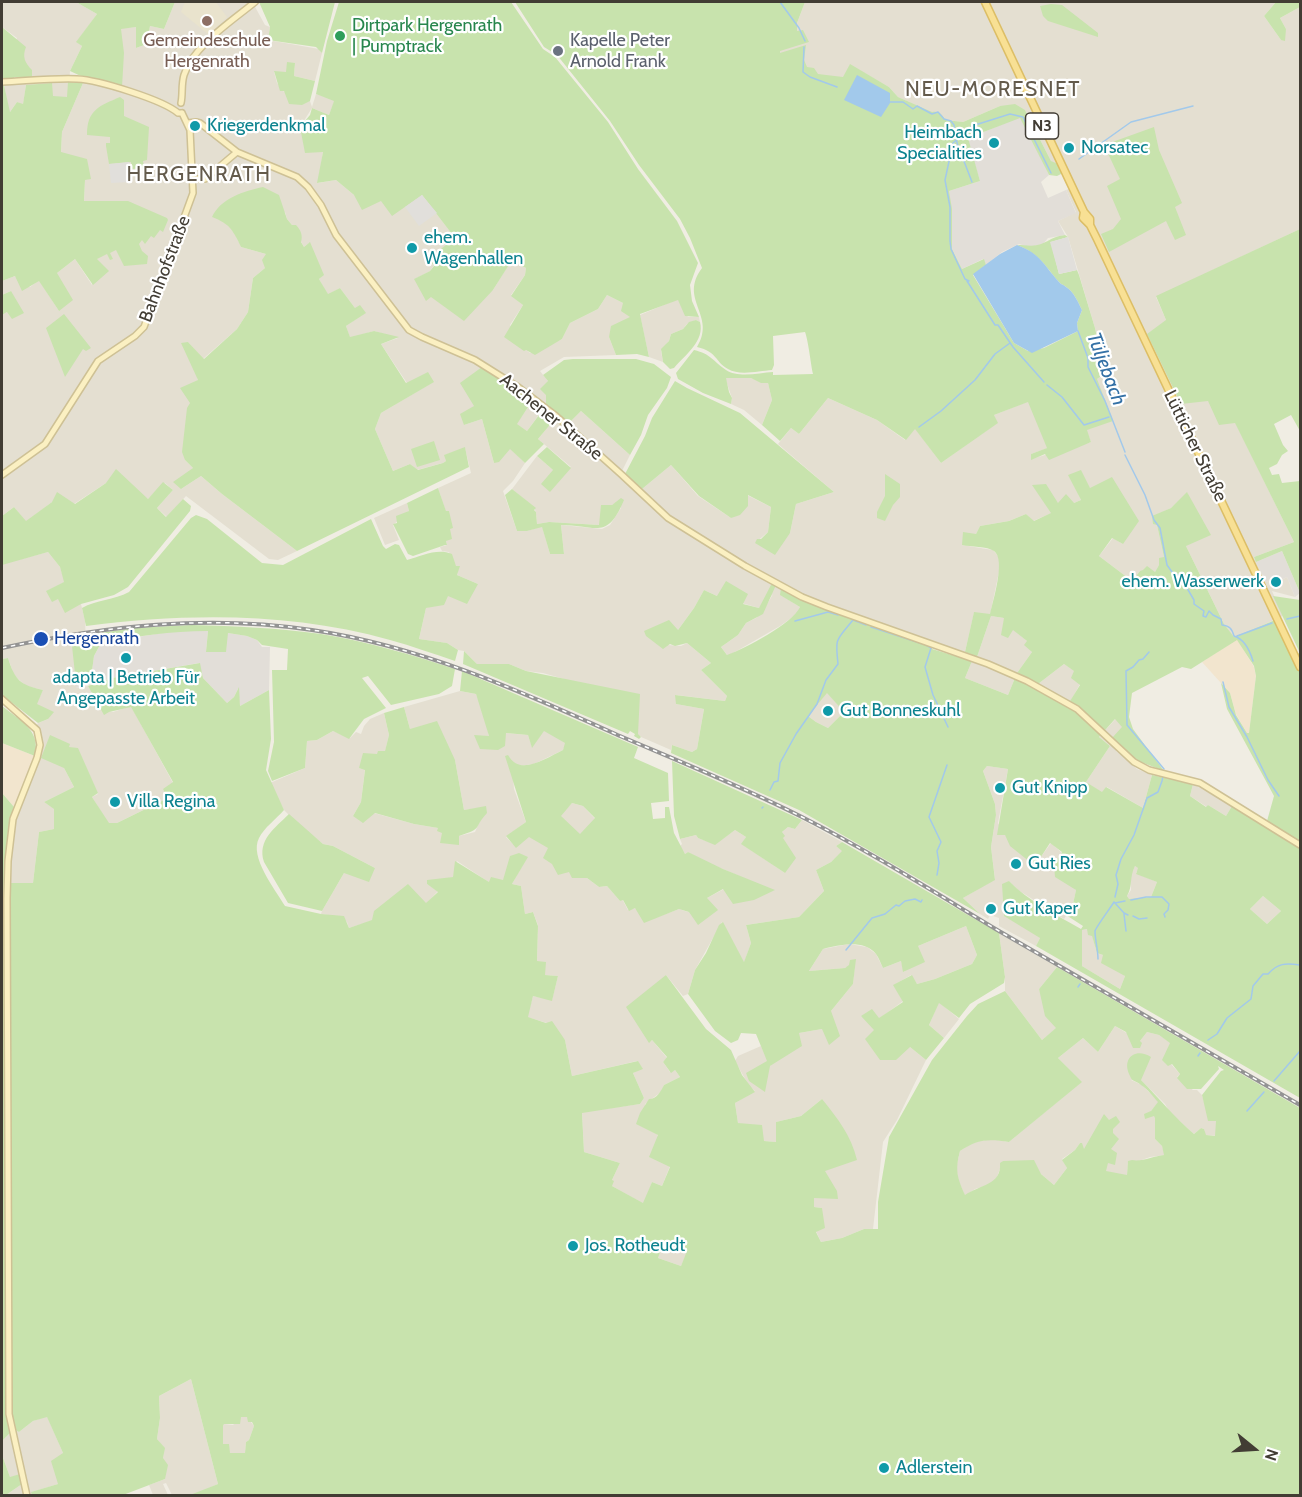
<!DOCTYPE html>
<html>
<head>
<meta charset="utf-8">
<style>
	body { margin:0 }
	#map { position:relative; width:1302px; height:1497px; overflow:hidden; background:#f0ede3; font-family:Cabin,sans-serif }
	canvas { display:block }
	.frame { position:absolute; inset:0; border:3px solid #423d34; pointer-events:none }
	.north { position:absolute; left:1224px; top:1419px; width:60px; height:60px; -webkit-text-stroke:4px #fff; paint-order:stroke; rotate:108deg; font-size:16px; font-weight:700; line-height:24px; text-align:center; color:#423d34 }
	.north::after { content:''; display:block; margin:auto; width:21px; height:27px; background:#423d34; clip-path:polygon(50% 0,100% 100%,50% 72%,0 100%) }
</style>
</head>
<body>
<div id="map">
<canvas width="1302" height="1497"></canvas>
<div class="frame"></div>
<div class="north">N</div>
</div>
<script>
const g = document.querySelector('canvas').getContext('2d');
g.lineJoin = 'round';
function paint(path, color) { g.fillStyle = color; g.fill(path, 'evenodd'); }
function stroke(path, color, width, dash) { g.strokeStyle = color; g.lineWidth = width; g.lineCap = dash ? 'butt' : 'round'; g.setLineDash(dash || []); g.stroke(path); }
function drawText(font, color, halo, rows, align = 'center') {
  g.font = font + ' Cabin,sans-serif'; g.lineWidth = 4.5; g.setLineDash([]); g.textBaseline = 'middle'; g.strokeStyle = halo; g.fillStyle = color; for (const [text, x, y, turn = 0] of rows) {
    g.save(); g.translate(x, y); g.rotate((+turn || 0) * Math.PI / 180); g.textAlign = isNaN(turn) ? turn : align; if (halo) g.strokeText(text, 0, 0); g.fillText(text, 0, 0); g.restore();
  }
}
paint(new Path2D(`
	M2 2H76L97 14 77 42 82 46 70 71 68 97H53L26 85 23 105 17 102 10 112 9 111 3 80 17 38 2 27Z
	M175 2H259L254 5 265 25 270 27 268 40 319 49 322 53 315 81 294 76 295 63 286 73 274 72 277 83 283 91 304 102 310 101 312 107 316 94 335 100 329 115 312 108 300 127 323 152 318 183 336 180 354 195 381 201 422 195 456 239 437 253 434 265 430 271 415 279 431 297 493 290 512 259 526 268 525 275 511 295 523 305 510 325 525 349 530 353 562 339 570 323 598 309 607 295 623 303 631 317 609 337 616 355 564 357 540 371 548 381 546 405 527 431 516 424 532 402 474 406 464 425 482 419 494 463 510 448 525 463 513 481 503 491 517 531H527L542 526 550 554H564L561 525 602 529 610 525 621 508 618 502 612 505 599 525 549 522 537 524 536 512 534 508 512 489 537 456 553 470 571 467 538 439 558 415 569 423 581 411 630 455 622 471 642 489 671 465 698 496 731 518 747 495 771 507 768 532 755 543 790 533 796 504 834 492 778 444 791 428 799 434 828 398 877 420 905 440 915 428 941 463 997 423 994 415 1029 401 1048 448 1031 454V459L1091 442 1086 430 1097 379 1109 371 1101 357 1095 328 1068 237 1058 221 1076 212 1066 190 1069 189 1063 173 1051 161 1025 110 1000 106 963 122 946 120 937 112 932 113 898 97 889 87 850 65 832 102 781 70 779 41 797 23 805 2H1276L1264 16 1281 40 1286 29 1280 18 1300 7V229L1156 297 1166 320 1208 401 1235 422 1294 542 1254 557 1266 582 1276 578 1281 580 1287 577 1295 597 1272 591 1283 616 1234 638 1224 624 1186 546 1188 493 1171 508 1152 517 1157 525 1164 557 1155 572 1140 571 1132 581 1099 556 1113 538 1123 544 1090 488 1069 475 1081 500 1074 503H1058L1033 485 1052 513 1033 521 1026 514 1009 521 980 526 976 534 962 545 993 550 999 557 1000 567 990 615 974 613 965 652 818 606 781 588V595L800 607 797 614 780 626 728 656 721 647 738 635 746 623 756 618 763 611 773 594 759 608 717 596 704 590 694 608 667 645 681 646 687 643 711 663 701 670 727 696 725 701 676 695V704L704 709 697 749 692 752 672 745 671 750 641 737 564 679 543 673 526 671 509 664H477L464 651 458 650 447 643 419 639 426 608 447 596 478 584 457 575 459 566 456 567 449 552 442 551 440 547 447 545 446 541 450 529 449 511 446 512 438 488 471 473 465 448 445 455 446 461 443 463 417 470 410 464 393 471 375 429 381 413 433 382 407 383 381 344 398 338 374 331 350 338 346 326 365 313 355 308 340 288 328 295 319 279 323 275 309 243 304 247 292 225 287 219 285 212 212 216 226 222 234 232 241 247 266 254 265 268 253 278 248 312 237 329 203 359 188 342 198 380 190 403 185 460 193 468 181 489 201 476 222 494 297 551 278 560 269 559 186 496 167 517 157 508 173 490 165 483 148 499 106 483 74 504 52 502 26 522 14 507 2 516V315L7 312 11 291 2 295V281L15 276 30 287 39 280 59 311 57 273 75 259 92 285 97 259 128 201 84 202 85 180 61 153 62 132 83 83V77L121 87 120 28 136 27V48L147 44 150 26 164 29Z
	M678 299 688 317H699L700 322 696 320 687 324 683 329 671 334 669 341 661 351 663 362 649 357 640 315Z
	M725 378H751L768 383 772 400 762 425 744 410 731 404 732 398Z
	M407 503 409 511 393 525 399 540 385 545 374 518Z
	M48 552 60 567 65 582 47 591 58 598 81 604 85 621 86 642 76 688 88 686 102 710 113 712 131 706 173 783 168 798 117 823H108L92 797 98 794 82 758 64 768 74 787 44 802 55 809 54 829 39 832 33 883H5L10 818 37 748 33 731 38 723 48 719 36 704 43 690 26 686 14 675 8 658 2 659V564Z
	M991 616 1004 618 1013 629 1027 641 1032 652 1017 673 1008 695 965 678 972 661 977 657Z
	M1064 664 1075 671 1080 684 1070 702 1038 684Z
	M460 691 476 694 484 714 489 736 481 749 506 733 528 735 532 747 544 730 566 743 563 750 534 764 519 766 512 762 514 789 526 822 506 837 513 844 560 815 572 803 583 806 600 824 587 878 599 887 607 886 620 901 622 899 628 910 635 908 647 921 679 909 688 912 707 898 724 889 774 891 697 858 688 852 685 854 680 846 682 844 680 839 696 835 698 838 715 844 735 830 746 837 742 844 785 873 782 832 788 827 795 829 802 820 842 842 836 846 843 851 831 862 816 870 824 891 799 917 746 925 751 943 744 963 722 922 695 970 688 994 683 996 666 975 649 1042 652 1040 667 1058 663 1062 670 1072 675 1070 680 1077 664 1085 661 1092 645 1104 670 1166 662 1186 652 1182 644 1204 612 1186V1180L620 1163 584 1152 582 1112 640 1104 644 1098 633 1073 642 1068 637 1061 572 1076 565 1040 547 1023 527 1017 533 996 552 1000 558 976 545 975 537 962 538 925 533 912 525 914 521 886 512 884 527 857 503 880 490 883 457 861 453 877 427 884 438 891 426 904 349 928 347 922 341 917 321 914 322 911 344 873 375 868 333 846 323 844 297 823 284 810 270 783 305 768 307 741 317 740 333 731 350 738 356 732 361 734 364 726 370 719 384 713 389 735 385 752 377 754 359 768 365 769 361 802 353 816 374 813 414 824 438 828 459 836 475 832 486 807 464 810 455 760 410 729 404 707Z
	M827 692 844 712 828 728 816 722 808 716Z
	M1122 712 1127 724 1120 746 1116 751 1137 769 1152 775 1143 808 1107 787 1102 793 1086 782 1110 746 1099 737Z
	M987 766 1008 769 998 823 1005 835 1035 865 1051 843 1062 853 1054 865 1076 890 1073 904 1064 919 1018 890 1009 881 1040 938 1036 946 999 926V918L990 915 988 919 980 914 963 898 995 879 991 847 996 815 995 804 983 771Z
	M1193 784 1232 806 1226 816 1208 805 1207 807 1190 796Z
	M1135 866 1139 868 1136 873 1157 882 1151 897 1129 900 1127 896 1131 890 1130 876Z
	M1263 896 1281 911 1267 924 1250 909Z
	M453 921 477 922 475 939 452 934Z
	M966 926 977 955 972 964 935 979 917 984 911 975 894 985 903 1001 879 1019 861 1016 910 1047 926 1060 897 1120 883 1142 873 1229H864L842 1238 821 1242 816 1231 822 1208 814 1207V1197L825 1171 822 1099 801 1116 776 1122V1142L764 1141 738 1123 735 1103 755 1091 749 1086 735 1061 738 1056 761 1046 770 1066 799 1033 822 1029 831 1011 853 984 855 964 845 968 809 971 823 949 849 944 867 947 876 954 883 968 901 961 904 972 918 946Z
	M1087 929 1092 935 1097 953 1103 955 1125 976 1120 989 1082 966V930Z
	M999 933 1057 967 1039 989 1057 1028 1042 1040 1005 991V977Z
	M939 1002 959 1019 944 1038 929 1025Z
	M1115 1026 1140 1041 1147 1032 1159 1035 1170 1042 1171 1064 1180 1074 1177 1077 1193 1090H1197L1202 1095 1208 1115 1227 1095 1218 1136 1205 1135 1204 1129 1201 1128 1194 1134 1170 1113 1165 1104 1141 1080H1131L1142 1085 1159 1102 1151 1111 1156 1118 1155 1139 1162 1146 1165 1155 1150 1157 1139 1161 1128 1162 1127 1175 1095 1182 1080 1143 1075 1150 1062 1159 1067 1168 1054 1185 1041 1174 1012 1162 1003 1161 997 1177 992 1184 975 1189 965 1196 959 1182 956 1168 960 1151 973 1142 992 1139 1009 1142 1081 1082 1058 1058 1083 1038 1098 1052Z
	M664 1242 688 1251 681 1266 658 1258Z
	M191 1379 218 1484 190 1496 172 1495 166 1483 163 1484 168 1495H153L149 1485 165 1479 163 1458 164 1448 157 1439 160 1418 159 1396Z
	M47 1416 63 1453 58 1484 32 1492V1495H6L22 1484 10 1477 2 1455V1441L15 1429 19 1432 33 1421Z
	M241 1417H247L254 1426 249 1440 246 1442 245 1454 230 1453 223 1444V1426L224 1424 233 1425Z`), '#e4dfd1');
paint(new Path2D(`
	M1237 639 1254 667 1256 676 1249 733H1247L1236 714 1230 693 1202 662Z
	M2 743 35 756 14 807 2 793Z`), '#f2e5ce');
paint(new Path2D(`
	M1017 118H1020L1024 123 1049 175 1041 182 1048 198 1066 190 1076 213 1058 221 1065 235 1048 238 1043 244 1030 247 1019 244 1002 252 986 265 983 259 962 269 952 249 949 191 980 181 967 139Z
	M1282 551 1300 593 1295 597 1287 577 1281 580 1276 578 1266 582 1256 562Z
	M174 631H208L206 651 228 633 247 636 257 640 262 647H270L269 690 240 706 238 689 234 697 227 703 203 678 199 663 112 678 76 688V683L91 678 94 656 101 643Z`), '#e2ded8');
paint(new Path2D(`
	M185 2H216L227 17 209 35 181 12Z`), '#e9e3cd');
paint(new Path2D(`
	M76 2H175L164 29 150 26 147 44 136 48V27L121 29 124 53 122 87 83 77 70 71 82 46 76 42 97 14Z
	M259 2H335L322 53 316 47 268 40 270 27Z
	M339 2H511L543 49 555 57 608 122 638 169 677 221 698 263 690 285 692 301 699 317 685 316 678 300 640 314 649 357 637 354 616 355 609 337 611 326 630 317 621 311 623 303 607 295 598 309 570 323 562 339 535 355 526 350 524 351 504 337 523 305 511 296 525 275 526 268 512 260 493 290 464 321 431 297 426 301 414 279 430 271 434 266 432 263 437 252 455 238 422 195 392 216 381 201 362 210 354 195 336 180 317 183 323 152 305 153 300 127 310 115 312 108 329 115 334 101 316 94 327 41Z
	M515 2H805L797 23V31L803 30 809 42 780 51V53L806 45 804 60 807 67 814 68 818 74 843 77 850 64 889 87 898 97 932 112C941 111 941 115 946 120L963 122 1000 106 1015 104 1025 110 1051 161 1058 164 1063 173 1057 176 1049 175 1020 118 968 138 980 181 949 191 952 209V249L962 269 984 259 986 265 973 275 1014 343 1028 351 1044 348 1078 331 1077 323 1082 310C1078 302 1074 292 1066 287 1061 283 1063 286 1059 282 1044 265 1040 254 1017 245 1026 245 1033 247 1041 244 1052 240 1051 237 1065 235L1068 237 1051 242 1059 274 1077 270 1079 275 1095 328 1101 357 1109 371 1097 379 1113 421 1087 430 1091 442 1049 460 1045 454 1031 460V454L1047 448 1028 402 994 415 998 423 941 463 915 429 906 440 877 420 828 398 799 434 791 428 780 441 762 425 772 400 768 383H761L751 378H726L729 392 732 398 731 404 703 393 678 379 676 373 694 350C711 354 713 361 726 370 738 378 759 373 773 372V375L813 374C811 365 808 339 805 332L773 336 774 365 772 370C759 371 739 376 728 369 714 361 718 352 697 347 717 315 678 300 702 268L690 238 680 219 639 165 610 121 557 55 544 47Z
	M1276 2H1300V7L1280 18 1286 29 1285 41 1281 40 1264 16Z
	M1051 4 1062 5 1098 33V37L1048 21 1043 16 1040 6Z
	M2 27 26 47C22 57 25 63 32 70V77H14V79L2 80Z
	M287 62 295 63 294 76 315 81 310 101 302 105 289 104 284 91H280L274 71 286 72Z
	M68 82 83 83 62 132 61 152 87 159 91 179 85 180 84 201H128L167 218 168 220 163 232 160 230 154 238 151 236 145 244 142 240 139 244 142 251 148 256 147 264 124 266 116 250 110 253 113 259 110 260 107 254 97 259 109 271 93 285 75 259 57 273 73 300 59 311 39 281 22 291 15 276 2 281V85H4L10 112 17 102 23 104 26 85 52 83 53 96 67 97Z
	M120 97 124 100V116L149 127 147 160 143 161 144 168 132 169 131 162 109 164 106 146V143H110V137L87 135C87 109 100 106 120 97Z
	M1154 127 1159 150 1182 203 1175 207 1186 235 1175 240 1166 221 1109 252 1101 234 1113 229 1121 219 1107 186 1120 179 1104 145Z
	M263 187 279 195 287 219 292 225H296C301 230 303 236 301 242L304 247 310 242 324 275 319 279 328 294 340 288 355 308 360 305 366 313 346 326 350 337 374 331 399 337 381 344 406 383 428 372 434 382 381 413 375 429 393 471 410 464 418 470 443 463 446 461 444 455 465 447 469 467 297 551 222 494 201 476 181 489 173 482 193 468 185 460 182 452 187 408 190 403 180 388 198 380 181 343 188 342 204 359 237 329 248 312 253 278 265 268 262 260 266 254 241 247C233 230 230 224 212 217 221 198 244 191 263 187Z
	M1300 229V431L1291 415 1274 424 1283 445 1288 451 1282 455 1277 464 1269 468 1272 475 1279 474 1282 483 1300 481V593L1282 551 1256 562 1254 557 1294 542 1235 423 1219 425 1208 401 1181 404 1147 334 1166 320 1156 296Z
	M11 291 24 313 12 319 7 312 2 315V295Z
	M64 314 91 348 86 351 83 349 65 377 46 328Z
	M696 320 700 322C705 341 685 355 674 368L670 369 663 362 661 349 669 341 671 334 683 329 689 322Z
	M573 359H636L654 364 671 377 667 388 648 415 641 435 630 455 581 411 569 423 546 405V395L540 389 548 381 543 375 564 360Z
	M482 367 532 401 517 424 527 431 542 411 554 420 538 439 544 444 525 463 510 449 499 462 494 463 482 419 464 425 460 414 474 406 460 383Z
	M675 381 687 388 740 413 834 492 796 504 790 533 775 555 755 543 757 539H761L768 532 771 507 748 495V506L740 515 731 518 699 496 671 465 642 489 625 474 645 436 652 418Z
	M434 441 440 460 417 467 411 449Z
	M547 447 571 468 550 492 541 484 553 470 537 456Z
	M116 469 148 499 163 482 173 490 157 508 166 517 183 499 191 506 190 511 128 587 114 595 81 604 65 613 58 599 52 602 46 591 64 582 60 567 48 552 2 565V516L14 507 26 521 52 502 57 492 75 504 106 483Z
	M1081 470 1090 488 1112 477 1139 521 1123 544 1112 538 1099 556 1132 581 1140 571 1143 570 1147 566 1155 572 1159 565V558L1164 557 1157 525 1153 524 1152 516 1171 508 1187 492 1211 535 1186 546 1224 624 1234 637 1275 620 1290 655 1300 653 1273 596 1300 600V1098L1036 946 1040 938 1004 916 1002 884 1009 881C1028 901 1057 915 1081 929L1083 926 1066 915 1073 904 1076 890 1055 877 1054 865 1062 852 1050 843 1035 866 1010 846 1005 835H997L1008 769 987 766 983 771 995 804 996 815 991 847 995 880 963 898 980 914 799 810 671 753 672 745 692 752 697 749 704 709 676 704 675 695 725 701 727 696 701 670 711 663 687 643 675 646 670 644 663 649 646 636 644 631 669 620 678 630 694 608 704 590 717 596 726 581 748 594 743 604 759 608 772 583 776 585 763 614 746 623 738 635 721 647 727 655C746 648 792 624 800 607L780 595 781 588C828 614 881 628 932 646V649L972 661 965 678 1008 695 1017 673 1032 652 1024 645 1027 641 1013 630 1008 638 1001 635 1004 618 991 616 977 657 965 652 974 612 990 614C993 601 1006 559 994 551 987 546 971 547 962 545L963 532 976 534 980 526 1009 521 1026 514 1034 521 1051 513 1032 485 1046 484 1058 503 1066 494 1074 503 1081 500 1068 475ZM1237 640 1254 666 1256 676 1249 733H1247L1236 715 1230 693 1221 683 1227 709 1274 796 1267 821 1230 798 1232 806 1226 816 1208 805 1206 807 1190 796 1193 784 1152 775 1143 808 1106 787 1102 792 1086 782 1110 746 1099 737 1115 719 1122 727 1112 738 1136 760 1164 771 1133 729 1129 717 1132 693 1182 667 1191 669ZM1064 664 1074 671 1071 678 1080 685 1070 701 1038 684ZM827 693 844 712 828 728 816 722 808 716ZM1135 866 1138 868 1136 874 1157 882 1151 897 1129 899 1127 896C1133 886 1129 878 1135 866ZM1263 896 1281 911 1267 924 1250 909ZM1087 929 1088 935 1092 936 1097 953 1103 955 1101 963 1125 976 1120 989 1082 966V930Z
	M885 474 900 484V497L893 505 885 521 877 518V512L885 496Z
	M438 488 446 511H449L453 528 450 529 452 539 446 541 447 545H445L413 556 408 554 393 524 397 523 396 516 409 511 407 503Z
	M512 489 536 508 534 510 536 512 537 524 549 522 599 525 601 505H612L621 498 624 500C607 541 596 525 561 525L564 554H550L542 527 527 531H517L505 495Z
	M196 515 207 519 262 563 283 565 371 519 383 546 386 549 395 544 399 545 407 560C422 556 437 548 452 554L456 566H460L457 575 478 584 467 604 448 596 444 605 426 608 419 639 447 643 458 650 455 661C434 654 412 646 390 640 291 612 187 613 86 626L82 608C96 600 114 600 129 592L191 518Z
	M192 625C235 626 278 628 321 634 366 641 412 655 455 669L452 686 439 694 391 705 368 676 362 678 386 708 364 719 349 739 333 731 317 740 307 741 305 768 272 781 268 771 274 742 272 670H287L288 649 262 645 257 640 247 636 228 633 226 652H206L208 631C170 631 137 636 101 643L94 656 91 678 76 683 72 646 86 642 85 635 135 628Z
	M464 651 477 664H509L526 671 640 694 638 734 641 737 639 739 634 736 635 734 630 731 628 734 463 664Z
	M8 658C15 680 20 685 43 690L37 704 54 712 48 719 38 723 2 695V659Z
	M200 663 203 678 227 703 234 697 239 687 240 706 269 690 271 739 266 770 284 810C276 819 264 828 259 838 249 857 275 889 285 906L321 914 344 916 349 928 372 920 374 911 408 884 426 903 438 892 427 884V880L453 877 455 861 489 882 491 877 503 880 510 856 519 853 528 857 512 884 521 886 525 914 533 912 538 926 537 961 546 962 545 975 558 976 552 1001 533 996 528 1017 546 1023 552 1021 565 1040 572 1076 638 1061 643 1069 633 1073 644 1098 640 1104 582 1113 584 1152 620 1163 612 1180 614 1181 612 1186 643 1203 652 1182 662 1186 670 1167 649 1157 658 1135 636 1124 640 1113 649 1099C657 1099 661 1091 664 1085L680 1077 675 1070 671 1073 663 1062 667 1057 652 1040 649 1043 626 1007 666 975 706 1029 731 1050 742 1075 755 1092 735 1103 738 1123 762 1125 764 1141 776 1142V1122L801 1116 822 1099C838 1119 851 1135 857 1160L825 1171 837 1191 838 1199 814 1198V1207L822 1208 825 1228 816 1232 821 1242 842 1238 864 1229H878V1202L889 1137 932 1060 967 1016 978 1004 1005 991 1042 1040 1056 1028 1045 1016 1039 989 1057 967 1300 1108V1495H190L218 1484 191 1379 159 1396 160 1418 157 1439 165 1448 163 1458 168 1465 165 1479 123 1495H32L31 1492 58 1484 51 1461 63 1453 47 1417 33 1421 19 1432 14 1429 2 1441V793L14 807 8 830 5 883H33L39 832 54 829V809L44 802 74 787 64 768 41 758 50 735 70 744 69 747 78 748 98 793 92 797 109 823H117L168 798 163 789 173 782 131 707 109 712 104 715 88 686 112 678ZM1115 1026 1126 1032 1133 1048H1140L1142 1043 1140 1041 1147 1032 1159 1035 1170 1043 1162 1060 1168 1066 1172 1064 1180 1074 1177 1078 1187 1089H1201L1219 1069 1218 1066 1224 1070 1221 1071 1202 1095 1208 1121H1216L1215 1136 1206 1135 1204 1129 1201 1128 1194 1134C1174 1117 1159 1098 1141 1080L1151 1057C1135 1047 1121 1059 1130 1076 1132 1082 1137 1081 1141 1085 1148 1089 1153 1097 1158 1102L1151 1111 1144 1114 1145 1119 1154 1116 1155 1118V1139L1162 1146 1164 1155C1154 1156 1142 1162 1132 1160L1128 1161 1127 1175 1106 1171 1108 1163 1115 1165 1117 1153 1111 1149 1119 1139 1113 1133V1129L1120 1122 1116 1116 1109 1120 1104 1114 1084 1149 1082 1143H1080L1075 1150 1062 1160 1067 1168 1054 1185 1041 1174 1034 1160 1003 1161 1000 1163C1002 1185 979 1185 965 1195 957 1177 955 1170 960 1151 978 1139 988 1139 1009 1142L1082 1082 1058 1058 1083 1038 1098 1052ZM664 1242 687 1251 681 1266 658 1258ZM241 1417H247L248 1422H252L254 1426 249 1440 246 1442 245 1453H230L229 1444H223V1426L224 1424H240Z
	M462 671 638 747 634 758 668 773 669 801 651 803 653 819 665 818V807H669L674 833 685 854 688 852 723 869 775 890 754 900 733 904 723 889 707 898 718 910 698 925 689 912 679 909 644 923 635 908 629 911 623 900 620 901 607 886 599 887 587 878H572L569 872 558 875 552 864 543 858 548 848 529 837 516 848 506 836 526 822 505 756 508 755C520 777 546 758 563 750L565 743 544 731 532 748 528 735 506 733 505 746 498 750 480 749 474 735 489 736 476 694 460 691ZM572 803 583 806 595 818 580 834 561 816Z
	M2 706C19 720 41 729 35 756L2 743Z
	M404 707 410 729 437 721 455 760 464 810 486 806 487 813C473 828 484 828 459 836V845L440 843 442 833 437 831 438 828 414 824 375 813 363 823 353 816 361 802 365 770 359 768 363 753 377 754 378 751H385L389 735 384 713Z
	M672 761 802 820 795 829 788 827 782 832 785 836 783 838 796 858 785 873 741 844 746 837 735 830 715 845 698 838 696 835 680 839 674 816Z
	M289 814 323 844 333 846 375 868 369 882 344 873 322 911 288 903 264 862C257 840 275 828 289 814Z
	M842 842 999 933 1005 977 1004 983 970 1004 959 1018 939 1003 929 1025 944 1038 926 1060 910 1047 896 1060H880L865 1039 874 1030 861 1016 872 1009 879 1018 903 1002 893 985 912 975 917 984 935 979 972 964 977 955 966 926 918 946 925 962 903 972 901 961 883 968C881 964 879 958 876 954 863 939 840 945 823 949L809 971 845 968 849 965 850 960 856 959 853 984 831 1011 840 1036 829 1045 822 1029 799 1033 802 1046 770 1066 765 1092 749 1081 746 1073 767 1061 756 1034 741 1033 738 1040 731 1043 715 1031 688 994 695 970 706 953 719 925 723 922 744 962 751 943 746 925 799 917 824 891 816 870 831 862 842 851 836 846Z
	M2 1455 10 1477 20 1474 22 1484 6 1495H2Z`), '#c8e3ad');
paint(new Path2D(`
	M129 162 131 182 111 183 109 164Z
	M422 195 437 213 419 226 405 207Z
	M1068 237 1077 270 1059 274 1050 242Z`), '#e1dfdb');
paint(new Path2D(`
	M857 75 890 93V103L881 117 844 100Z
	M1017 245C1041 254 1043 264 1059 282 1063 286 1061 283 1066 287 1074 292 1078 302 1082 310L1077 323 1078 331 1032 353 1014 343 973 274 1000 254Z`), '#a2c9eb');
stroke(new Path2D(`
	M780 2 799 28 805 41
	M804 47 803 72 810 77 837 87
	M889 102H903L913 109 917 106 932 114 938 112 944 119 951 121 954 125 957 143 972 182
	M1079 159 1131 122 1193 106
	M967 281 995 325H998L1013 347 1044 382
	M969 281 965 279 951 249 950 241V207L945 180 953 143 972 126 1010 114 1023 117 1051 173
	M1078 331 1088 358V367L1105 401 1125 452
	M1047 385 1062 397 1084 425 1109 417
	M919 427 941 411 975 380 995 354 1010 343
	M1125 455 1145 495 1154 520 1160 528 1167 565 1172 572 1180 576 1194 600V604L1204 611 1203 616 1206 617 1209 611 1213 615 1221 619 1222 625C1230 626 1232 629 1234 636 1244 639 1250 651 1253 661
	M1287 619 1300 616
	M795 621 828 612 838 615
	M871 627 926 645
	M1237 636 1272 623
	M926 645 931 648 925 667 933 695 948 727
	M1149 652 1143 659 1139 660 1133 667 1126 671 1127 725 1164 769
	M1223 682 1229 707 1247 737 1268 780 1279 796
	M770 790 774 782 778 781 780 763 796 734 817 704 826 680 838 664C835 637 836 641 853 620L866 625
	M762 808 763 807
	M937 875 939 863 937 851 941 842 929 817 947 765
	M1115 897 1118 884 1116 875 1121 859 1134 835 1147 798 1158 792 1162 781 1163 776
	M1131 900 1146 897H1162L1169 904 1168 910 1164 914 1165 917
	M1114 902 1124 913 1128 915
	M1115 903 1125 901
	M1124 914 1126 931
	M1133 916 1139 919 1147 918
	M846 950 872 918 885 914 896 905 899 906 905 901 915 899 921 902 922 900
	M1098 959C1098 949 1095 940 1095 931 1096 927 1111 907 1114 902
	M1078 987 1080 984
	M1208 1040 1217 1034 1227 1018 1251 999 1253 986 1263 974H1268C1278 963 1285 963 1300 965
	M1198 1056 1200 1053
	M1274 1081 1300 1051
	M1247 1111 1264 1092`), '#a2c9eb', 1.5);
const secondary = new Path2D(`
	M2 82C26 81 52 78 77 79 99 80 163 100 178 113H182
	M181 103C183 94 181 85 184 75 193 46 232 21 255 2
	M188 123 196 122 200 123 237 152 297 177 308 187 321 205 336 235 409 330 422 337 475 360 518 387 556 416 622 475 668 518 745 566 802 597 827 607 988 664 1027 681 1077 709 1134 762 1149 770 1200 783 1300 845
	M193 179H205L237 152
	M2 475 45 444 98 361 135 336 144 327 193 193 190 130 182 113
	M2 699 37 730 40 745 37 758 13 819 8 861 7 898 9 1414 27 1496`);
const primary = new Path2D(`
	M985 2 1084 212 1090 219V225
	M1084 212 1083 218 1090 225 1097 239 1300 667`);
stroke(secondary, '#cec195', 8);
stroke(primary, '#dcbe66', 9);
stroke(secondary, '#fbf0c2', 5);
stroke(primary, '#f8e094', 6);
const rail = new Path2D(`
	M2 648C105 626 207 614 312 630 421 646 520 691 620 736 681 762 743 787 802 817 869 851 934 892 999 931 1099 989 1200 1047 1300 1105`);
stroke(rail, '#939393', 4);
stroke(rail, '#fff', 1.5, [4.5]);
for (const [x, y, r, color] of [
	[207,21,6,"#8d6e63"],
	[340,36,6,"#2e9e5b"],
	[558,51,6,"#6b7280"],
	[195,126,6,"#0f9aa8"],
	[994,143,6,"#0f9aa8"],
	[1069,148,6,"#0f9aa8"],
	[412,248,6,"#0f9aa8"],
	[1276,582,6,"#0f9aa8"],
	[41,639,8,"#1a4fb4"],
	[126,658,6,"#0f9aa8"],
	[828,711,6,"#0f9aa8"],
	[1000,788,6,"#0f9aa8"],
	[115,802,6,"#0f9aa8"],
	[1016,864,6,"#0f9aa8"],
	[991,909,6,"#0f9aa8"],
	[573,1246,6,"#0f9aa8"],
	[884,1468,6,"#0f9aa8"]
]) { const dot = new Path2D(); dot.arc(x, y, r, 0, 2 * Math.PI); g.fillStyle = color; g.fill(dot); stroke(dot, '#fff', 2); }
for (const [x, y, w] of [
	[1042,126,33]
]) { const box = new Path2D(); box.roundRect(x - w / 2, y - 13, w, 26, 4.5); g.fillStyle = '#fff'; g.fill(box); stroke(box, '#423d34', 1.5); }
drawText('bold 16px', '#423d34', null, [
	["N3",1042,126]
]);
drawText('18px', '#27864d', '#fff', [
	["Dirtpark Hergenrath",352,26],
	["| Pumptrack",352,47]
], 'left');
drawText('18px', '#785e54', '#fff', [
	["Gemeindeschule",207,41],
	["Hergenrath",207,62]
]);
drawText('18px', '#5b616d', '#fff', [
	["Kapelle Peter",570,41],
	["Arnold Frank",570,62]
], 'left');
drawText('18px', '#0d838f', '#fff', [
	["Kriegerdenkmal",207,126],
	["Heimbach",982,133,"right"],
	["Specialities",982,154,"right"],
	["Norsatec",1081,148],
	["ehem.",424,238],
	["Wagenhallen",424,259],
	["ehem. Wasserwerk",1264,582,"right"],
	["adapta | Betrieb Für",126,678,"center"],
	["Angepasste Arbeit",126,699,"center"],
	["Gut Bonneskuhl",840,711],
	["Gut Knipp",1012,788],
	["Villa Regina",127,802],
	["Gut Ries",1028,864],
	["Gut Kaper",1003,909],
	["Jos. Rotheudt",585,1246],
	["Adlerstein",896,1468]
], 'left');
drawText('18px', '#423d34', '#fff', [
	["Bahnhofstraße",165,269,-69],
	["Aachener Straße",551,417,39],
	["Lütticher Straße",1195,446,64]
]);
drawText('18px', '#164399', '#fff', [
	["Hergenrath",54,639]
], 'left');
drawText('italic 20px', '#3471a6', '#fff', [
	["Tüljebach",1106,369,69]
]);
g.letterSpacing = '1.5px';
drawText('21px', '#645b4c', '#fff', [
	["NEU-MORESNET",993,90],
	["HERGENRATH",199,175]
]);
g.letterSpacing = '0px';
</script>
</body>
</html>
